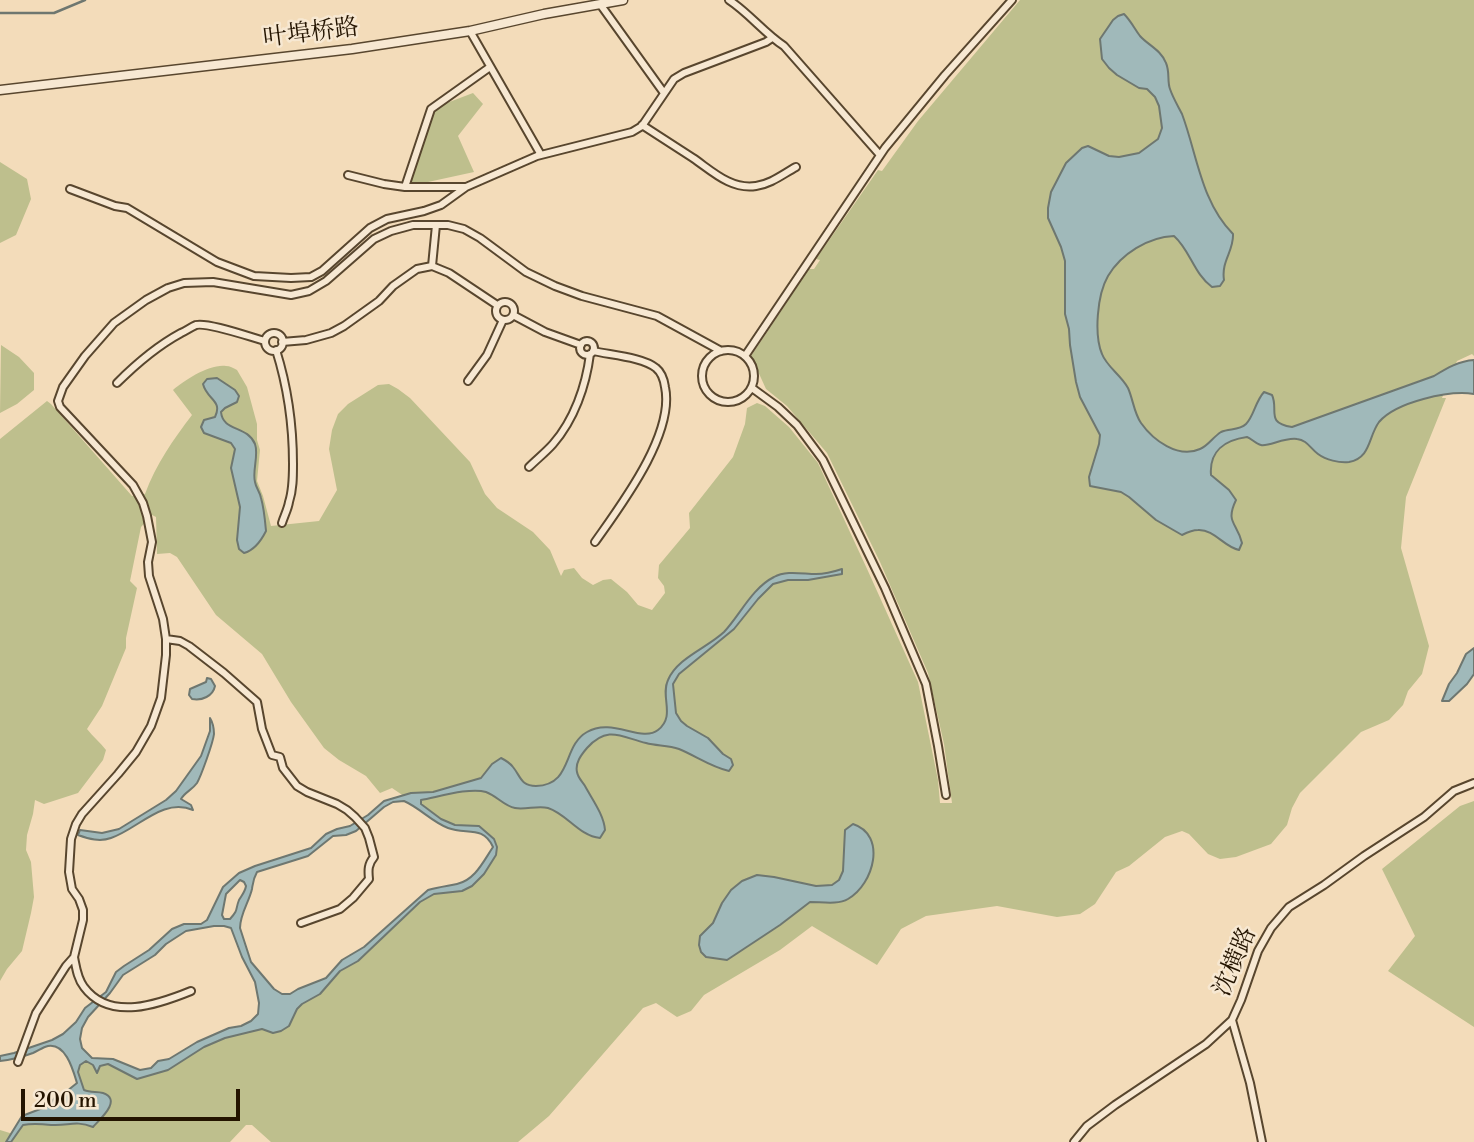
<!DOCTYPE html>
<html>
<head>
<meta charset="utf-8">
<style>
	body { margin:0 }
	#map { position:relative; width:1474px; height:1142px; overflow:hidden; background:#f3dcba; font-family:"Libre Bodoni",serif }
	canvas { display:block }
	.scale { position:absolute; left:21px; top:1089px; width:219px; height:32px; box-sizing:border-box; border:4px solid #241400; border-top:0; padding-left:9px; font-size:21px; line-height:24px; white-space:nowrap; color:#241400; -webkit-text-stroke:5px #f7e8d2; paint-order:stroke }
</style>
</head>
<body>
<div id="map">
<canvas width="1474" height="1142"></canvas>
<div class="scale">200 m</div>
</div>
<script>
const g = document.querySelector('canvas').getContext('2d');
g.lineJoin = 'round';
function paint(path, color) { g.fillStyle = color; g.fill(path, 'evenodd'); }
function stroke(path, color, width, dash) { g.strokeStyle = color; g.lineWidth = width; g.lineCap = dash ? 'butt' : 'round'; g.setLineDash(dash || []); g.stroke(path); }
function drawText(font, color, halo, rows, align = 'center') {
  g.font = font + ' "Libre Bodoni","Noto Serif SC",serif'; g.lineWidth = 5; g.setLineDash([]); g.textBaseline = 'middle'; g.strokeStyle = halo; g.fillStyle = color; for (const [text, x, y, turn = 0] of rows) {
    g.save(); g.translate(x, y); g.rotate((+turn || 0) * Math.PI / 180); g.textAlign = isNaN(turn) ? turn : align; if (halo) g.strokeText(text, 0, 0); g.fillText(text, 0, 0); g.restore();
  }
}
paint(new Path2D(`
	M1020 0H1474V356L1472 354 1457 361 1442 398H1446L1406 497 1401 548 1429 646 1422 674 1408 691 1403 705 1389 720 1361 732 1300 793 1292 808 1287 825 1271 844 1236 857 1220 859 1208 854 1189 834 1182 831 1165 837 1129 866 1116 872 1095 904 1080 914 1057 917 997 906 926 916 901 929 877 965 812 926 780 950 704 995 691 1011 677 1017 656 1003 643 1008 549 1116 518 1142H271L252 1125H246L230 1142H0V1130L13 1134 25 1118 80 1091 75 1072 83 1057 109 1062 142 1075 211 1040 323 987 344 963 426 896 468 885 495 847 489 837 480 830 448 826 392 788 380 793 366 776 339 760 324 748 291 702 262 654 216 615 177 557 170 553 157 554 156 517 152 515 141 527 130 581 137 588 126 638V648L102 706 87 729C93 737 100 742 106 750L103 760 78 793 44 804 35 800 33 814 27 835 26 850 31 862 34 897 31 913 22 951 7 969 0 981V439L47 401 51 404 132 496 145 494C156 464 173 440 192 415L173 390C185 380 209 364 226 366 230 366 233 368 237 370L247 387 257 424V440L260 450 257 481 263 496 271 526 319 521 337 490 329 449 332 430 338 414 348 404 378 385 389 384 398 389 410 398 470 462 485 494 497 508 533 532 550 550 561 576 564 570 574 568 582 578 593 585 603 580 611 579 627 592 638 605 652 610 665 593 664 586 658 578 659 565 690 528 689 513 733 457 745 424 747 408 757 403 765 406 789 427 818 463 868 571 918 682 938 780 940 803H952L944 744 928 673 880 562 827 453 787 406 766 389 751 356 809 269H814L820 260 816 259 878 170 882 171 918 121Z
	M473 93 483 104 458 136 474 172 405 187 431 109Z
	M0 162 27 179 31 199 16 235 0 243Z
	M1 345 19 357 34 373V390L17 404 0 413Z
	M1474 801V1027L1388 971 1415 936 1382 869 1460 806Z`), '#bebf8d');
const water = new Path2D(`
	M1124 14C1131 21 1134 28 1140 36 1148 45 1161 50 1166 63 1170 72 1167 81 1170 89 1173 98 1178 106 1182 114 1197 154 1201 202 1233 234 1234 251 1221 261 1224 280L1220 286 1212 287C1194 274 1190 250 1174 236 1148 237 1121 254 1108 276 1097 295 1094 335 1102 354 1107 367 1121 375 1128 388 1133 399 1134 413 1141 423 1153 440 1178 459 1200 449 1208 446 1213 437 1221 432 1229 428 1239 431 1246 424 1254 416 1255 402 1264 392L1272 395C1279 410 1265 423 1292 427L1434 376C1447 368 1459 361 1474 360V394C1449 390 1396 402 1379 422 1368 437 1371 458 1349 462 1339 463 1326 460 1318 454 1310 448 1307 440 1297 439 1285 437 1268 447 1261 445 1256 444 1252 439 1247 437 1225 440 1209 451 1211 475L1229 490 1236 500C1225 523 1237 522 1242 543L1239 550C1224 547 1214 529 1198 530 1194 530 1186 533 1182 535L1156 520 1129 497 1121 492 1090 486 1089 477 1099 444 1100 435 1080 397 1076 382 1070 345 1069 329 1065 314V261L1061 247 1048 218V208L1051 192 1066 163 1082 148 1088 146 1109 156 1119 157 1139 153 1158 139 1162 128 1159 106 1155 97 1147 89 1139 88 1117 75 1109 68 1102 59 1100 39 1113 20 1118 16Z
	M217 378 235 390 239 396 237 402 225 408 221 412C223 432 247 425 255 444 259 455 252 471 255 482 256 488 260 492 261 498 264 508 265 520 266 531 261 541 255 550 244 553L239 549 237 540 240 507 231 468 235 449 231 443 204 433 201 427 204 420 215 417C223 400 207 400 203 384L207 379Z
	M842 569V574L808 580H788L773 584 758 599 734 629 679 674 673 684 676 713 681 721 687 726 708 738 723 754 731 759 733 765 729 771C711 767 696 756 679 749 668 745 657 746 646 743 621 737 608 725 587 748 581 755 575 763 577 772 578 778 582 781 585 786 592 799 604 815 605 830L600 838C579 836 567 814 548 808 538 805 526 810 515 808 504 806 497 796 486 792 470 787 438 797 421 800V804L441 819 455 825 479 826 494 839 497 847 496 855 484 874 472 886 462 891 434 894 420 902 358 961 340 971 320 994 302 1004 297 1009 289 1026 281 1031 273 1033 262 1029 225 1038 204 1047 168 1070 137 1079 108 1064 100 1066 97 1073 93 1065 86 1061 80 1065 78 1072 84 1090C91 1093 97 1091 103 1093 123 1100 99 1120 93 1127 75 1120 69 1126 52 1125 42 1124 33 1123 23 1125L11 1142H6L22 1116 48 1106 56 1096 67 1091 77 1083C73 1070 66 1043 48 1046 43 1047 38 1051 33 1053 22 1057 11 1060 0 1061V1056L14 1053 52 1040 63 1034 76 1022 85 1008 106 992 116 972 124 966 149 950 172 929 184 924H201L207 920 223 887 239 873 255 866 311 848 326 834 337 829 350 826 368 815 384 801 411 793 433 792 481 778 492 764 501 758C505 760 510 763 513 767 521 777 521 786 536 786 573 785 562 746 587 732 612 717 641 743 658 730 676 716 660 697 668 680 677 658 707 648 724 632 740 615 752 588 774 577 786 570 803 574 816 574 825 574 833 572 842 569ZM404 801C420 808 432 822 448 828 466 835 483 825 493 847 483 862 475 880 457 884 447 886 438 887 428 890L364 947 342 960 326 978 298 989 290 994H282L274 989 251 962 240 928C240 914 249 902 252 889 253 882 253 879 257 872L308 856 333 836 346 835 356 831 384 807 393 802ZM240 880 244 882 246 886C245 892 242 895 239 900 235 910 239 909 230 919H224L222 915 226 894ZM214 926H224L231 928 242 957 255 982 259 1003 258 1014 251 1021 241 1026 229 1028 197 1042 169 1059 158 1061 151 1068 140 1070 113 1059 92 1058 82 1048 80 1039 82 1028 88 1017 110 993 123 975 155 955 166 944 186 931Z
	M1474 648V674L1467 684 1449 701H1442L1449 684 1457 673 1466 654Z
	M207 678 211 679 215 686C213 696 202 701 192 699L189 695 190 689 206 682Z
	M210 718C213 723 214 729 214 734 213 743 201 776 197 783 192 790 185 792 181 799L191 805 193 810C163 797 138 829 111 838 100 842 89 839 78 835L80 830 102 833 119 829 166 800 176 791 201 756 210 731Z
	M853 824C887 835 874 884 848 899 838 905 822 902 810 902L780 925 727 960 706 957 701 952 699 945 700 936 713 923 722 903 731 890 742 881 757 875 774 877 816 886 832 885 839 880 843 871 845 830Z`);
paint(water, '#a0b9ba');
stroke(water, '#6e7770', 2);
stroke(new Path2D(`
	M0 13H54L85 0`), '#6e7770', 2.5);
const minor = new Path2D(`
	M729 0C749 13 764 33 784 46L880 155
	M600 4 664 93
	M470 31 541 155
	M642 125C659 136 676 147 693 158 712 171 731 190 756 186 771 184 783 174 796 167
	M348 175 384 184 405 187H466
	M405 187 431 109 490 67
	M70 189 115 206 127 208 217 262 254 276 291 278 311 277 322 271 370 228 387 219 424 211 441 205 466 187 537 156 632 132 642 126 674 79 684 73 766 42 772 38
	M432 266 436 225
	M496 311a9 9 0 1 1 18 0a9 9 0 1 1-18 0Z
	M513 315 545 332 581 345
	M265 342a9 9 0 1 1 18 0a9 9 0 1 1-18 0Z
	M580 348a7 7 0 1 1 14 0a7 7 0 1 1-14 0Z
	M282 342 306 340 331 333 344 326 379 301 393 286 417 269 432 266 449 273 497 305
	M276 350C288 388 293 425 293 464 293 477 293 490 289 502 288 509 284 516 282 523
	M702 376a26 26 0 1 1 52 0a26 26 0 1 1-52 0Z
	M593 351C610 355 643 357 656 368 661 372 664 380 665 387 675 434 621 505 595 542
	M745 356 885 148 945 75 1012 0
	M468 381 487 355 503 320
	M117 383C136 364 157 346 181 333 186 331 191 327 196 325 208 322 250 337 265 341
	M752 388 778 407 797 425 823 460 885 588 926 684 938 746 946 795
	M529 467C537 459 546 452 553 444 574 420 586 386 590 354
	M166 639 180 641 189 646 224 673 257 702 262 729 272 755 280 757 283 768 297 786 307 792 337 804 347 810 355 817 365 828 369 838 374 857C368 864 368 870 369 879L353 898 340 909 301 923
	M74 957C76 967 77 978 84 987 110 1022 159 1004 191 991
	M1232 1020 1250 1083 1262 1142
	M18 1062 36 1013 66 966 74 957 83 920V910L79 899 72 889 69 872 71 839 76 824 82 814 118 774 136 752 151 726 161 698 166 655V639L163 619 149 576 148 562 152 542 147 516 143 503 133 485 60 407 58 401 63 387 85 356 114 323 146 300 168 288 184 283 213 282 291 295 309 291 326 281 374 239 391 231 413 225H448L464 229 480 238 526 272 555 286 582 296 657 316 721 351
	M1074 1142 1087 1126 1115 1105 1206 1044 1232 1020 1241 1000 1258 951 1271 928 1289 907 1324 885 1364 856 1424 817 1454 791 1474 783`);
const tertiary = new Path2D(`
	M0 90 352 49 470 31 544 14 623 0`);
stroke(minor, '#58462e', 10);
stroke(tertiary, '#58462e', 11);
stroke(minor, '#f7e8d2', 6);
stroke(tertiary, '#f7e8d2', 8);
drawText('24px', '#241400', '#f7e8d2', [
	["叶埠桥路",311,34,-7],
	["沈横路",1236,962,-67]
]);
</script>
</body>
</html>
